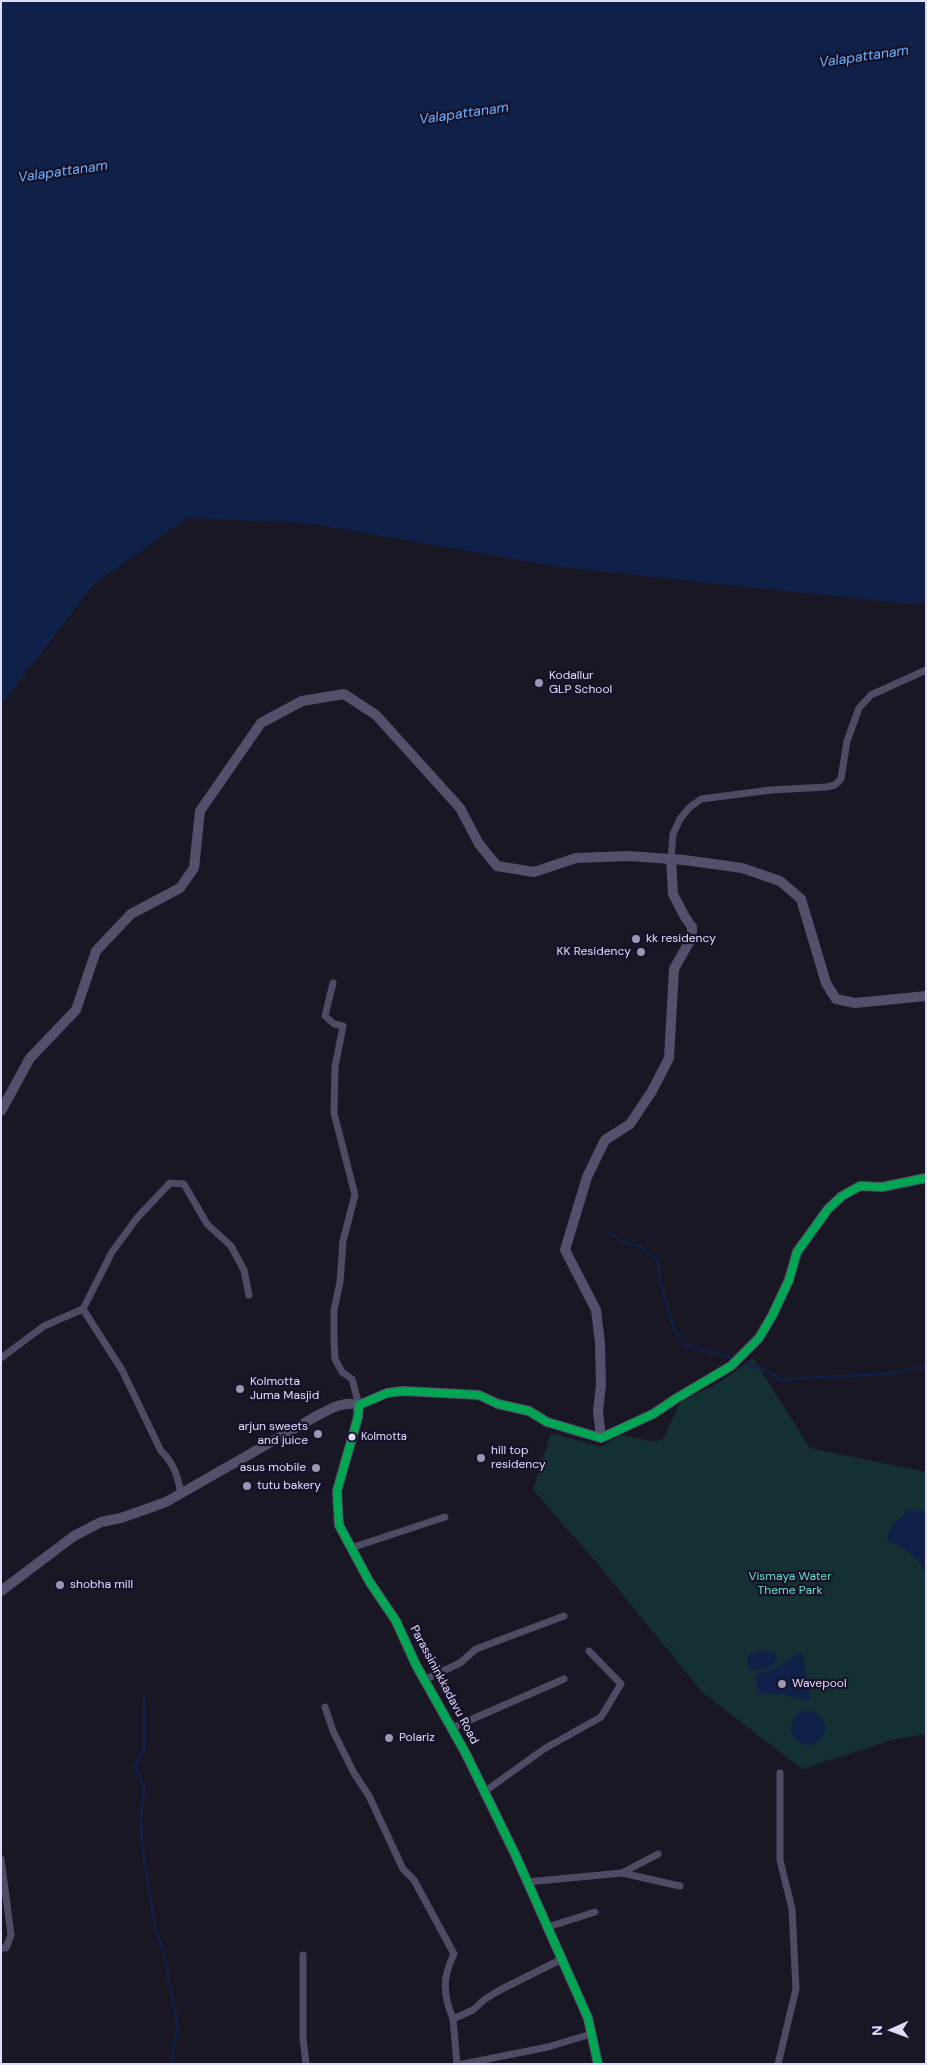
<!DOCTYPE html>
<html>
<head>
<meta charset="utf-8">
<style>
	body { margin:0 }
	#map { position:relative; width:927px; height:2065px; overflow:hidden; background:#1a1724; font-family:"DM Sans",sans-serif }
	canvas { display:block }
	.frame { position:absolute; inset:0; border:2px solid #e1dbfe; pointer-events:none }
	.north { position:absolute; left:867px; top:2005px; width:50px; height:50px; -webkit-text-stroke:4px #17112a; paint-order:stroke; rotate:268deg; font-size:14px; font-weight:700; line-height:20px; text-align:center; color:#e1dbfe }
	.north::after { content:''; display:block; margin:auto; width:18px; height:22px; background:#e1dbfe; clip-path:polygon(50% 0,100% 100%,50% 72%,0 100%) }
</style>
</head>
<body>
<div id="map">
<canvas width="927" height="2065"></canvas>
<div class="frame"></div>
<div class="north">N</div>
</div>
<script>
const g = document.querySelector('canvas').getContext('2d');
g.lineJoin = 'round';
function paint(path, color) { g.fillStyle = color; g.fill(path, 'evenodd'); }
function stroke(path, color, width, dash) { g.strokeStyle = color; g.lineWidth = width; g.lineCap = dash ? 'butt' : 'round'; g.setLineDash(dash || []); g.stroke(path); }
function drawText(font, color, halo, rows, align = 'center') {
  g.font = font + ' "DM Sans",sans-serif'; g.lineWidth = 4.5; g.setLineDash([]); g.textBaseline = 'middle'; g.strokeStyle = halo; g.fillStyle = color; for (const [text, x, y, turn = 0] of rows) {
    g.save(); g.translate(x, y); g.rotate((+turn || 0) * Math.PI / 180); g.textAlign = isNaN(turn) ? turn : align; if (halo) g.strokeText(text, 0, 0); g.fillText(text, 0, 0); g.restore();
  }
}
paint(new Path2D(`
	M753 1358 810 1448 926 1472V1734L892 1740 802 1769 702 1692 591 1556 533 1490 551 1433 601 1447 620 1435 656 1442 664 1438 679 1404 685 1399 719 1383Z`), '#153032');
paint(new Path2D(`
	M1 1H926V602L909 604 559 567 308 523 188 518 95 583 1 705Z
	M910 1509 926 1512V1574C918 1556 904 1548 887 1540L892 1525Z
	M760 1650 775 1652 777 1660C770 1670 761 1672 749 1669L747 1658 750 1654Z
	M800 1653 803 1655 810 1699 807 1701 787 1695 758 1693 755 1675 781 1666 796 1654Z
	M791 1728a17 17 0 1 1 34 0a17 17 0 1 1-34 0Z`), '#0f2149');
stroke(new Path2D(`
	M608 1232 626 1243 640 1246 658 1261 660 1281 674 1329 686 1345 731 1358
	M748 1364 773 1374 779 1380 892 1373 926 1367
	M144 1699V1749L135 1765 144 1789 141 1819 142 1845 155 1926 163 1950 178 2026 173 2050V2064`), '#0f2149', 2.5);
stroke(new Path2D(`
	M671 859 673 834 680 819 689 808 701 799 771 790 826 787 835 785 841 779 847 741 859 708 871 695 926 670
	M333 983 325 1016 334 1024 343 1026 335 1067 334 1113 355 1195 343 1241 340 1282 334 1310V1341L335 1359 342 1372 352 1379 359 1405
	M1 1358 44 1326 83 1309
	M181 1494C178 1477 174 1463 161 1451L122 1370 83 1309 112 1252 137 1218 170 1183 184 1184 207 1224 231 1246 244 1270 249 1295
	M351 1548 445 1517
	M424 1680 460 1663 476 1649 564 1616
	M325 1707 333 1731 354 1773 369 1796 403 1869 414 1880 454 1954C442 1978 443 1994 453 2019L473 2010 485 1999 502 1989 562 1959
	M452 1728 564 1679
	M484 1792 544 1749 601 1717 621 1684 589 1651
	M1 1859 11 1935 6 1948H1
	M622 1873 680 1886
	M527 1882 622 1873 658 1854
	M548 1927 595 1912
	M303 1955V2038L306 2064
	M453 2019 457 2064
	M463 2064 548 2047 591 2034
	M778 2064 796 1989 792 1909 780 1860V1773`), '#4e4c65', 7);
stroke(new Path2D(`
	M1 1111 30 1058 76 1010 96 951 131 914 180 888 194 868 200 811 261 723 302 701 344 694 376 715 460 808 479 844 497 866 534 872 576 858 629 856 684 860 742 868 780 881 801 899 826 983 836 999 855 1003 926 996
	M601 1438 598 1411 601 1385 600 1343 596 1310 565 1250 587 1177 605 1140 630 1124 652 1091 669 1058 674 969 692 937V927L685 917 673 894 671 859
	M1 1591 74 1536 101 1522 121 1518 166 1502 313 1418C328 1410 343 1400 359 1405
	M598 2064 588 2018 515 1854 465 1752 416 1665 396 1621 369 1581 339 1525 337 1491 358 1417 359 1405 387 1393 403 1391 479 1395 498 1404 529 1411 547 1422 601 1438 653 1414 677 1398 731 1366 759 1338 772 1316 789 1280 797 1252 828 1209 842 1196 860 1186 882 1187 926 1178`), '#52506a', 10);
stroke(new Path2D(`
	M598 2064 588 2018 515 1854 465 1752 416 1665 396 1621 369 1581 339 1525 337 1491 358 1417 359 1405 387 1393 403 1391 479 1395 498 1404 529 1411 547 1422 601 1438 653 1414 677 1398 731 1366 759 1338 772 1316 789 1280 797 1252 828 1209 842 1196 860 1186 882 1187 926 1178`), '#00a651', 8);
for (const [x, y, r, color] of [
	[539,683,5,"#9b96b2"],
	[636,939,5,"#9b96b2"],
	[641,952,5,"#9b96b2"],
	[240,1389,5,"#9b96b2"],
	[318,1434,5,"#9b96b2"],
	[352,1437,4.5,"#e1dbfe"],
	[481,1458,5,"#9b96b2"],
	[316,1468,5,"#9b96b2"],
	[247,1486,5,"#9b96b2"],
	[60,1585,5,"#9b96b2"],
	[782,1684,5,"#9b96b2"],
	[389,1738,5,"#9b96b2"]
]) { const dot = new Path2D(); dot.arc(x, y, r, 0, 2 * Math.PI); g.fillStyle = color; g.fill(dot); stroke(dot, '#17112a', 2); }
drawText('11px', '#e1dbfe', '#17112a', [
	["Kolmotta",361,1437]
], 'left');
drawText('12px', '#e1dbfe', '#17112a', [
	["Kodallur",549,676],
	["GLP School",549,690],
	["kk residency",646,939],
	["KK Residency",631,952,"right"],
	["Kolmotta",250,1382],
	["Juma Masjid",250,1396],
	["arjun sweets",308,1427,"right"],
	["and juice",308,1441,"right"],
	["hill top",491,1451],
	["residency",491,1465],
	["asus mobile",306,1468,"right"],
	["tutu bakery",257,1486],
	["shobha mill",70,1585],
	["Wavepool",792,1684],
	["Polariz",399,1738]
], 'left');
drawText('12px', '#66dfc6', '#17112a', [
	["Vismaya Water",790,1577],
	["Theme Park",790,1591]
]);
drawText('12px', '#e1dbfe', '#17112a', [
	["Parassininkkadavu Road",444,1685,62]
]);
drawText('italic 14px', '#6bb3fd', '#17112a', [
	["Valapattanam",864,57,-8],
	["Valapattanam",464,114,-8],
	["Valapattanam",63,172,-8]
]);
</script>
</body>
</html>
